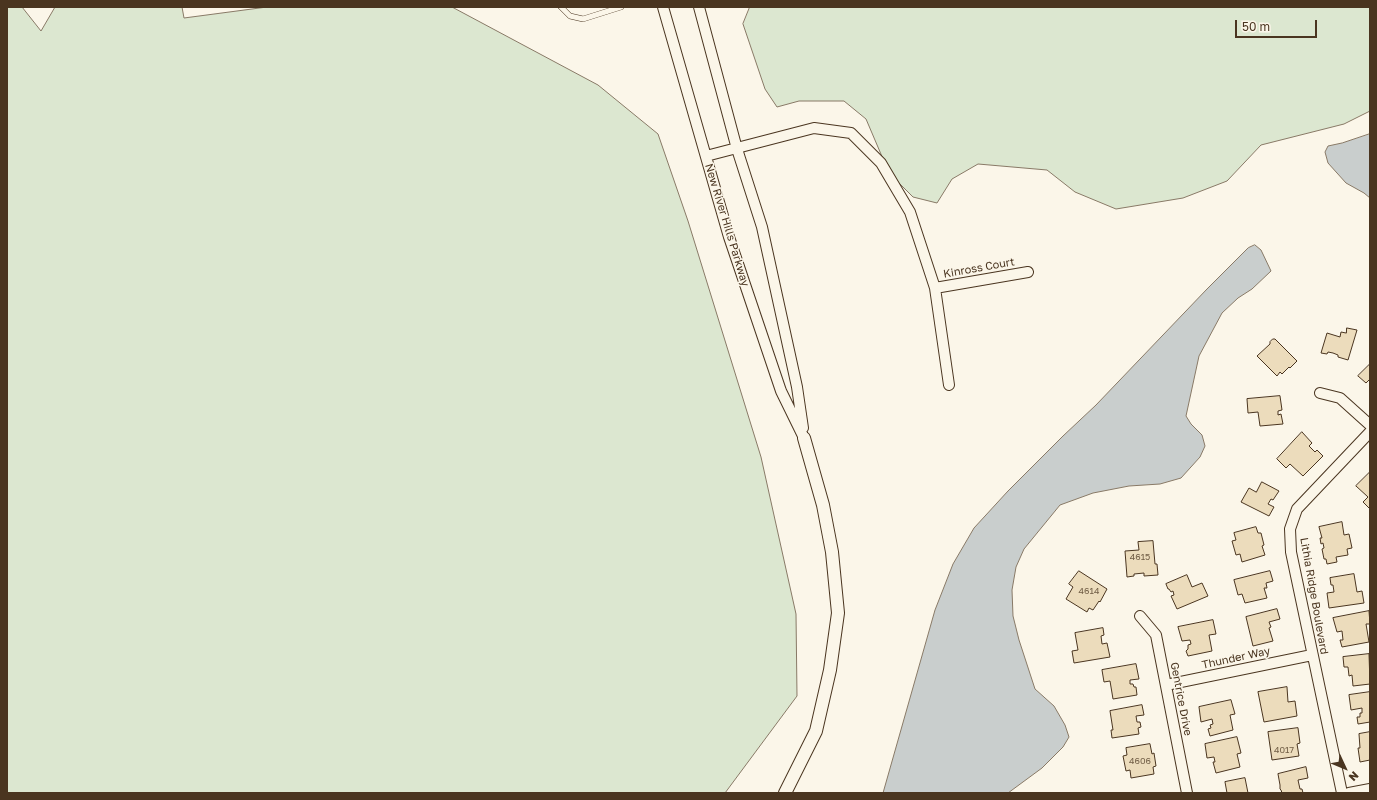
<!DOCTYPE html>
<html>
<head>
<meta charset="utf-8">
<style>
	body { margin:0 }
	#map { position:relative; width:1377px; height:800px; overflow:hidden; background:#fbf6e9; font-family:"Golos Text",sans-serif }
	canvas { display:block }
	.frame { position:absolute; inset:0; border:8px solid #4a3520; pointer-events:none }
	.north { position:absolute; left:1325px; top:748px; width:40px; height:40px; -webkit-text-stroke:3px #fbf6e9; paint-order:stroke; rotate:134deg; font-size:11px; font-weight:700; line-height:16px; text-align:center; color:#4a3520 }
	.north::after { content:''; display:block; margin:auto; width:14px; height:18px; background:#4a3520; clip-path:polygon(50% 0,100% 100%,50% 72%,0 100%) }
	.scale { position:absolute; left:1235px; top:20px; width:82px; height:18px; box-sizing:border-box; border:2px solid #4a3520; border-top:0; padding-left:5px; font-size:12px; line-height:14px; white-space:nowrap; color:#4a3520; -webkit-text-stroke:3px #fbf6e9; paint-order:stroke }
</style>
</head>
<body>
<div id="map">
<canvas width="1377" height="800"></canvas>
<div class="frame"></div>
<div class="north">N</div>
<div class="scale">50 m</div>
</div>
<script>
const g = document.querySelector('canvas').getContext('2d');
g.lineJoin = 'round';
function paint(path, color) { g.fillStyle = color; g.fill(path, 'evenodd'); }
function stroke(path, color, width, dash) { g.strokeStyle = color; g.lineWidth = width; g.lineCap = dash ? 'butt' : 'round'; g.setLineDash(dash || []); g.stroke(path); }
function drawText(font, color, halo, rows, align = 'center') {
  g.font = font + ' "Golos Text",sans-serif'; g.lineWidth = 3; g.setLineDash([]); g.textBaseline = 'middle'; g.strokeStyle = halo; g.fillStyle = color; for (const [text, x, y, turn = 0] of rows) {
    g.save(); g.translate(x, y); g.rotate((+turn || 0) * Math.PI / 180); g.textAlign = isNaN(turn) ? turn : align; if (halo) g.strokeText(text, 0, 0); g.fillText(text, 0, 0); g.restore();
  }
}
const green = new Path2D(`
	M7 7H22L41 31 55 7H182L184 18 267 7H452L598 85 658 134 688 221 761 457 796 614 797 696 725 793H7Z
	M750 7H1370V111L1344 124 1261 145 1227 181 1183 198 1116 209 1075 192 1047 170 978 164 952 179 937 203 913 197 889 173 866 119 844 101H799L777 107 765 89 743 24Z`);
paint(green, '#dce7d0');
stroke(green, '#887966', 1);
const water = new Path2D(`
	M1370 134V198L1364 193 1346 183 1328 163 1325 152 1328 146 1342 143Z
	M1255 245 1261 250 1271 271 1252 289 1238 298 1222 313 1199 356 1186 416 1191 424 1202 435 1205 446 1200 457 1181 478 1160 484 1129 486 1093 493 1060 505 1024 549 1016 567 1012 590 1013 616 1019 640 1035 689 1054 706 1065 725 1069 737 1063 747 1042 768 1008 793H883L935 610 953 564 974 528 1008 491 1063 436 1096 405 1207 289 1248 248Z`);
paint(water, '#c9cecd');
stroke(water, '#887966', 1);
const building = new Path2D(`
	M1347 328 1357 330 1348 360 1338 357V355L1333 353 1328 352 1327 354 1321 353 1327 333 1340 337 1341 332 1346 333Z
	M1273 339H1275L1297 361 1290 368 1289 367 1282 374 1280 372 1277 376 1257 356 1270 344V342Z
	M1370 364V379L1366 383 1358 376Z
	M1280 396 1282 410 1278 411V415L1281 414 1283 424 1260 426 1258 412 1248 413 1247 399Z
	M1302 432 1312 443 1309 446 1315 452 1317 450 1323 456 1303 476 1290 464 1286 468 1277 459Z
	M1370 472V509L1363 502 1368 497 1356 486Z
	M1262 482 1279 491 1273 500 1271 499 1268 504 1274 507 1269 516 1241 502 1249 488 1256 492Z
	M1342 522 1344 535 1349 534 1352 548 1347 549 1348 555 1336 557 1337 562 1327 564 1326 559H1324L1322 549 1324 548 1323 543 1321 544 1320 538H1322L1319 527Z
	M1256 527 1258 533H1261L1264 545 1262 546 1265 555 1242 562 1240 554 1236 555 1232 541 1236 540 1234 533Z
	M1153 541 1155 564H1157L1158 575 1144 576V573L1134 574V576L1127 577 1125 551 1139 550 1138 542Z
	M1079 571 1107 589 1100 602 1099 601 1093 610 1089 608 1087 612 1066 599 1073 587 1069 584Z
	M1270 571 1273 581 1266 583 1267 588H1264L1267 598 1245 603 1242 594 1238 595 1234 580Z
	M1354 574 1357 592 1362 591 1364 603 1329 608 1327 593 1334 592 1333 585H1331L1330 578Z
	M1187 575 1192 587 1202 583 1208 596 1177 609 1171 596 1174 595 1173 591 1171 592 1169 589H1168L1166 584Z
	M1277 609 1280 619 1269 622 1271 627 1269 628 1273 641 1253 646 1246 617Z
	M1369 611 1370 624H1366L1369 642 1342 647 1340 640H1343L1342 631 1337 632 1333 618Z
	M1213 620 1216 634 1209 635 1212 651 1188 656 1186 651 1188 649V645L1191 644 1190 640 1182 641 1178 627Z
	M1103 628 1104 635 1101 636 1102 644 1107 643 1110 657 1074 663 1072 651 1078 650 1075 633Z
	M1369 654 1370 684 1353 686 1352 675 1349 676 1348 667H1344L1343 657Z
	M1136 664 1139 679 1130 680V684H1133L1134 687H1136L1137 695 1113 699 1110 681 1104 682 1102 670Z
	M1287 687 1288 702 1295 701 1297 716 1264 722 1258 692Z
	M1370 692V722L1358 724 1357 717H1360V713H1362V708L1351 710 1349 695Z
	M1231 700 1235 714 1230 715 1233 730 1210 736 1208 729 1211 728 1210 725 1213 724 1212 719 1201 722 1199 707Z
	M1142 705 1144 715 1136 716 1137 722H1140L1141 727 1138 728 1139 734 1112 738 1111 730H1113L1110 711Z
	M1298 728 1300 743 1297 744 1299 756 1272 760 1268 732Z
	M1370 732V760L1360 762 1358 748H1360L1359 734Z
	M1237 737 1241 753 1237 754 1240 767 1216 773 1213 762H1215L1214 757 1207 758 1205 744Z
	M1150 744 1152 754 1154 753 1156 766 1153 767 1154 774 1131 778 1130 770 1126 771 1123 756 1127 755 1126 748Z
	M1306 767 1308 778 1298 780 1300 789H1302L1303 793H1282L1281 790 1280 789V785L1278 774Z
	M1245 778 1248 793H1227L1225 782Z`);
paint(building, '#ecdcbc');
stroke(building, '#4a3520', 1);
const service = new Path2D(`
	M561 7 570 16 583 19 621 7`);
const minor = new Path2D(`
	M663 7 729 237 781 391 804 438
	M699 7 737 149 762 227 797 387 803 428
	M706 156 814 128 851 133 881 163 910 212 935 288 949 385
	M935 288 1028 272
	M1320 393 1340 398 1370 425
	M1140 616 1156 635 1187 793
	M1166 685 1312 655
	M1342 793 1291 552 1290 529 1297 509 1370 432
	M1349 793 1370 789`);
const tertiary = new Path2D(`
	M785 793 816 731 830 670 838 613 832 552 823 505 804 438`);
stroke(service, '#4a3520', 6);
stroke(minor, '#4a3520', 12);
stroke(tertiary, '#4a3520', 14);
stroke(service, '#fbf6e9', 5);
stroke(minor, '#fbf6e9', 10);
stroke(tertiary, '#fbf6e9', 12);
drawText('9px', '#725f47', null, [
	["4615",1140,557],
	["4614",1089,591],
	["4017",1284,750],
	["4606",1140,761]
]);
drawText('11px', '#4a3520', '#fbf6e9', [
	["New River Hills Parkway",727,225,73],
	["Kinross Court",979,268,-10],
	["Lithia Ridge Boulevard",1314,596,80],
	["Thunder Way",1236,658,-12],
	["Gentrice Drive",1181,699,79]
]);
</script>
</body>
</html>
